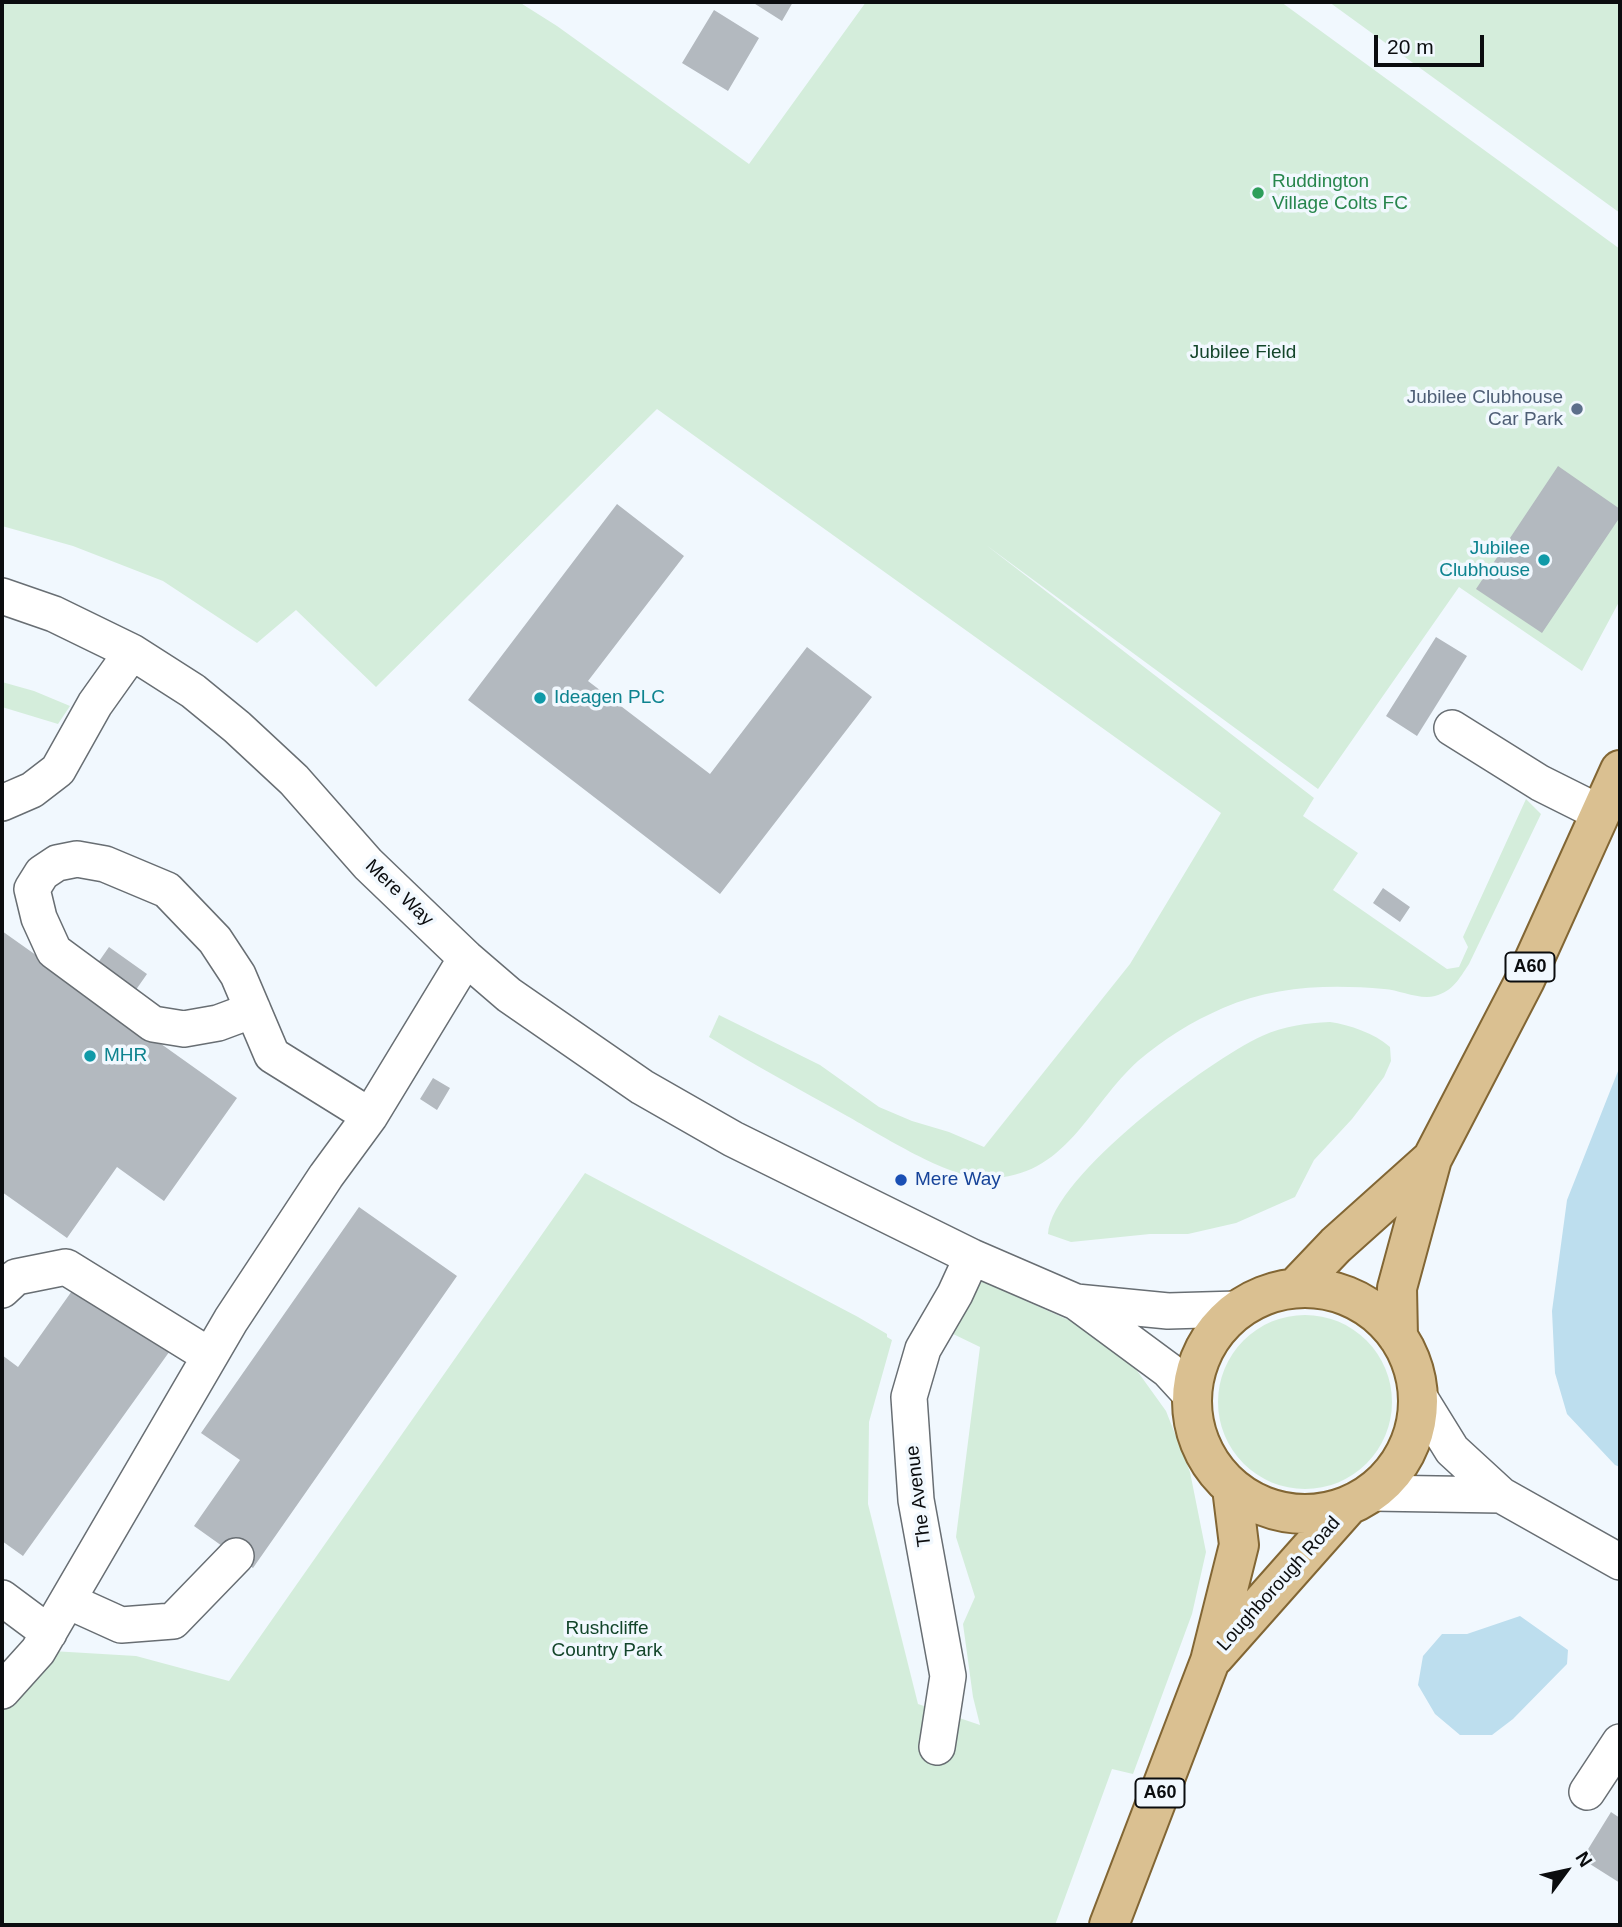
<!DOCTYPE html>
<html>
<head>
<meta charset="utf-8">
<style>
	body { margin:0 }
	#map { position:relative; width:1622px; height:1927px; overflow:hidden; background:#f1f8fe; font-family:Helvetica,sans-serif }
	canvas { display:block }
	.frame { position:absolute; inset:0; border:4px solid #0b0d0f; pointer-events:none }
	.north { position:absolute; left:1531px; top:1836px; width:70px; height:70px; -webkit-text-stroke:5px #f1f8fe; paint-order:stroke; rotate:57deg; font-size:19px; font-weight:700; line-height:28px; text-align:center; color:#0b0d0f }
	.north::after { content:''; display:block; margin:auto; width:24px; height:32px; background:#0b0d0f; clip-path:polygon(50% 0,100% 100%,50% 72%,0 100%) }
	.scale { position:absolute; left:1374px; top:35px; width:110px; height:32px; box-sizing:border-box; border:4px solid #0b0d0f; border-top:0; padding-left:9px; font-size:21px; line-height:24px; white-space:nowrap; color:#0b0d0f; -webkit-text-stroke:5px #f1f8fe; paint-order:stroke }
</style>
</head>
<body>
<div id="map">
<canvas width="1622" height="1927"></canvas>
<div class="frame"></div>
<div class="north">N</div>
<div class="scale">20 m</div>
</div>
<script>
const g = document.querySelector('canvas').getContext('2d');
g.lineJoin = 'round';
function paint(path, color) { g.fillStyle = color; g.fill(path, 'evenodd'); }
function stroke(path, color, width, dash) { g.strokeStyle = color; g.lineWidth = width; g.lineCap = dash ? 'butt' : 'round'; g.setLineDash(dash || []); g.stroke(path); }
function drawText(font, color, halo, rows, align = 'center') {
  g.font = font + ' Helvetica,sans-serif'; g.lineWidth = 7; g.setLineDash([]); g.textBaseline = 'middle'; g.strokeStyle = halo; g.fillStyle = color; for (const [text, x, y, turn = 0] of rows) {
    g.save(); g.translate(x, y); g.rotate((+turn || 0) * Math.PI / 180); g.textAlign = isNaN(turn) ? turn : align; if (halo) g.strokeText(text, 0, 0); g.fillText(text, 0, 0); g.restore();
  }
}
paint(new Path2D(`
	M2 2H519L557 26 749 164 866 2H1281L1620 249V600L1582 671 1459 587 1318 789 986 545 1314 798 1303 816 1358 853 1333 890 1447 969 1459 967 1468 947 1463 937 1526 799 1541 814 1469 964C1459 979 1453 991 1435 996 1419 1000 1400 990 1384 989 1329 984 1274 986 1223 1008 1191 1022 1164 1039 1138 1061 1088 1106 1065 1180 985 1178 948 1178 881 1135 847 1116 801 1090 754 1065 709 1037L719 1015 820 1065 879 1107 912 1121 949 1132 984 1147 1130 964 1221 813 657 409 376 687 296 610 257 643 163 581 73 546 2 526Z
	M1329 2H1620V213Z
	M2 682 34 691 70 706 58 724 2 707Z
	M1330 1022C1350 1025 1374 1033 1390 1047L1391 1061 1384 1077 1352 1119 1314 1160 1295 1197 1236 1223 1188 1234H1150L1071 1242 1048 1234C1052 1176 1209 1060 1262 1036 1284 1026 1306 1023 1330 1022Z
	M585 1173 858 1317 887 1334V1337L892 1340 869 1422 868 1504 918 1704 980 1725 973 1697 963 1624 975 1597 956 1537 980 1347 949 1332 977 1279 1082 1326 1125 1354 1166 1411 1190 1472 1206 1552 1192 1614 1133 1774 1112 1769 1055 1925H2V1710L24 1690 52 1651 136 1656 229 1681Z
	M1218 1402a87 87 0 1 1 174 0a87 87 0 1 1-174 0Z`), '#d4eddb');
paint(new Path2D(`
	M1620 1066V1467L1615 1465 1567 1414 1555 1373 1552 1311 1567 1200Z
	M1520 1616 1568 1650 1567 1664 1513 1719 1492 1735H1460L1435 1714 1418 1685 1423 1656 1442 1634H1467Z`), '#bddeee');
paint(new Path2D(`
	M752 2H793L782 21Z
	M714 10 759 38 728 91 682 63Z
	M1558 466 1620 509V517L1542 633 1476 589Z
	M617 504 684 556 588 681 710 774 807 647 872 697 720 894 468 700Z
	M1436 637 1467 656 1417 736 1386 716Z
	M1383 888 1410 907 1400 922 1373 903Z
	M2 931 81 987 109 947 147 974 119 1014 237 1098 164 1201 117 1167 67 1238 2 1192Z
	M433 1078 450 1088 437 1110 420 1099Z
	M359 1207 457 1276 253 1568 194 1526 240 1460 201 1433Z
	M79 1281 172 1348 23 1556 2 1541V1355L18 1367Z
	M1611 1812 1620 1818V1883L1582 1859Z`), '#b3b9bf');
const minor = new Path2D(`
	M2 596 54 614 132 652 193 691 237 727 294 780 368 864 466 958 509 995 642 1087 733 1139 972 1257 1076 1302 1168 1370 1191 1395
	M1452 728 1540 783 1600 813
	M2 803 32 790 58 770 95 704 132 652
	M253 1010 218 1023 184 1029 153 1024 54 951 39 918 32 889 42 873 57 863 77 859 105 864 167 890 215 940 238 975 272 1055 370 1116
	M2 1290 16 1277 66 1267 210 1356
	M1076 1302 1168 1311 1238 1309
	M1418 1395 1452 1450 1501 1495 1620 1562
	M1372 1493 1501 1495
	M2 1598 49 1633
	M68 1601 121 1625 173 1621 236 1556
	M2 1691 38 1651 231 1320 326 1176 370 1116 466 958
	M937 1747 948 1676 916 1500 909 1397 923 1349 955 1294 972 1257
	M1587 1792 1620 1742`);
const major = new Path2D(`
	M1296 1287 1336 1245 1432 1159
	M1192 1401a113 113 0 1 1 226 0a113 113 0 1 1-226 0Z
	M1398 1337 1397 1288 1432 1159 1525 980 1620 770
	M1214 1657 1348 1506
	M1109 1925 1210 1661 1239 1545 1232 1488`);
stroke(minor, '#686e73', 38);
stroke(major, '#826634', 42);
stroke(minor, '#fff', 35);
stroke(major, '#dac091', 38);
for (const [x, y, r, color] of [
	[1258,193,7,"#2e9e5b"],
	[1577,409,7,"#5c6f8a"],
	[1544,560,7,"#0f9aa8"],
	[540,698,7,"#0f9aa8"],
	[90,1056,7,"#0f9aa8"],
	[901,1180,7,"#1a4fb4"]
]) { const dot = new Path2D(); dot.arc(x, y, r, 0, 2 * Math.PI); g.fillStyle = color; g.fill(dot); stroke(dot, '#f1f8fe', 2.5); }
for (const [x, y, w] of [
	[1530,967,49],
	[1160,1793,49]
]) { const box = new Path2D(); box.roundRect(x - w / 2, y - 14.5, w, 29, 5); g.fillStyle = '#f1f8fe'; g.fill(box); stroke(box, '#0b0d0f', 2); }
drawText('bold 18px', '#0b0d0f', null, [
	["A60",1530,967],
	["A60",1160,1793]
]);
drawText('19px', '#27864d', '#f1f8fe', [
	["Ruddington",1272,182],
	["Village Colts FC",1272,204]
], 'left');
drawText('19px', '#13452a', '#f1f8fe', [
	["Jubilee Field",1243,353],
	["Rushcliffe",607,1629],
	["Country Park",607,1651]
]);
drawText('19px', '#4e5e75', '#f1f8fe', [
	["Jubilee Clubhouse",1563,398],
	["Car Park",1563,420]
], 'right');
drawText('19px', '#0d838f', '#f1f8fe', [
	["Jubilee",1530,549,"right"],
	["Clubhouse",1530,571,"right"],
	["Ideagen PLC",554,698],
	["MHR",104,1056]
], 'left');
drawText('19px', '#0b0d0f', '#f1f8fe', [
	["Mere Way",399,893,44],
	["The Avenue",919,1496,-97],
	["Loughborough Road",1279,1584,-48]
]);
drawText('19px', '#164399', '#f1f8fe', [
	["Mere Way",915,1180]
], 'left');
</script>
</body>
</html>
